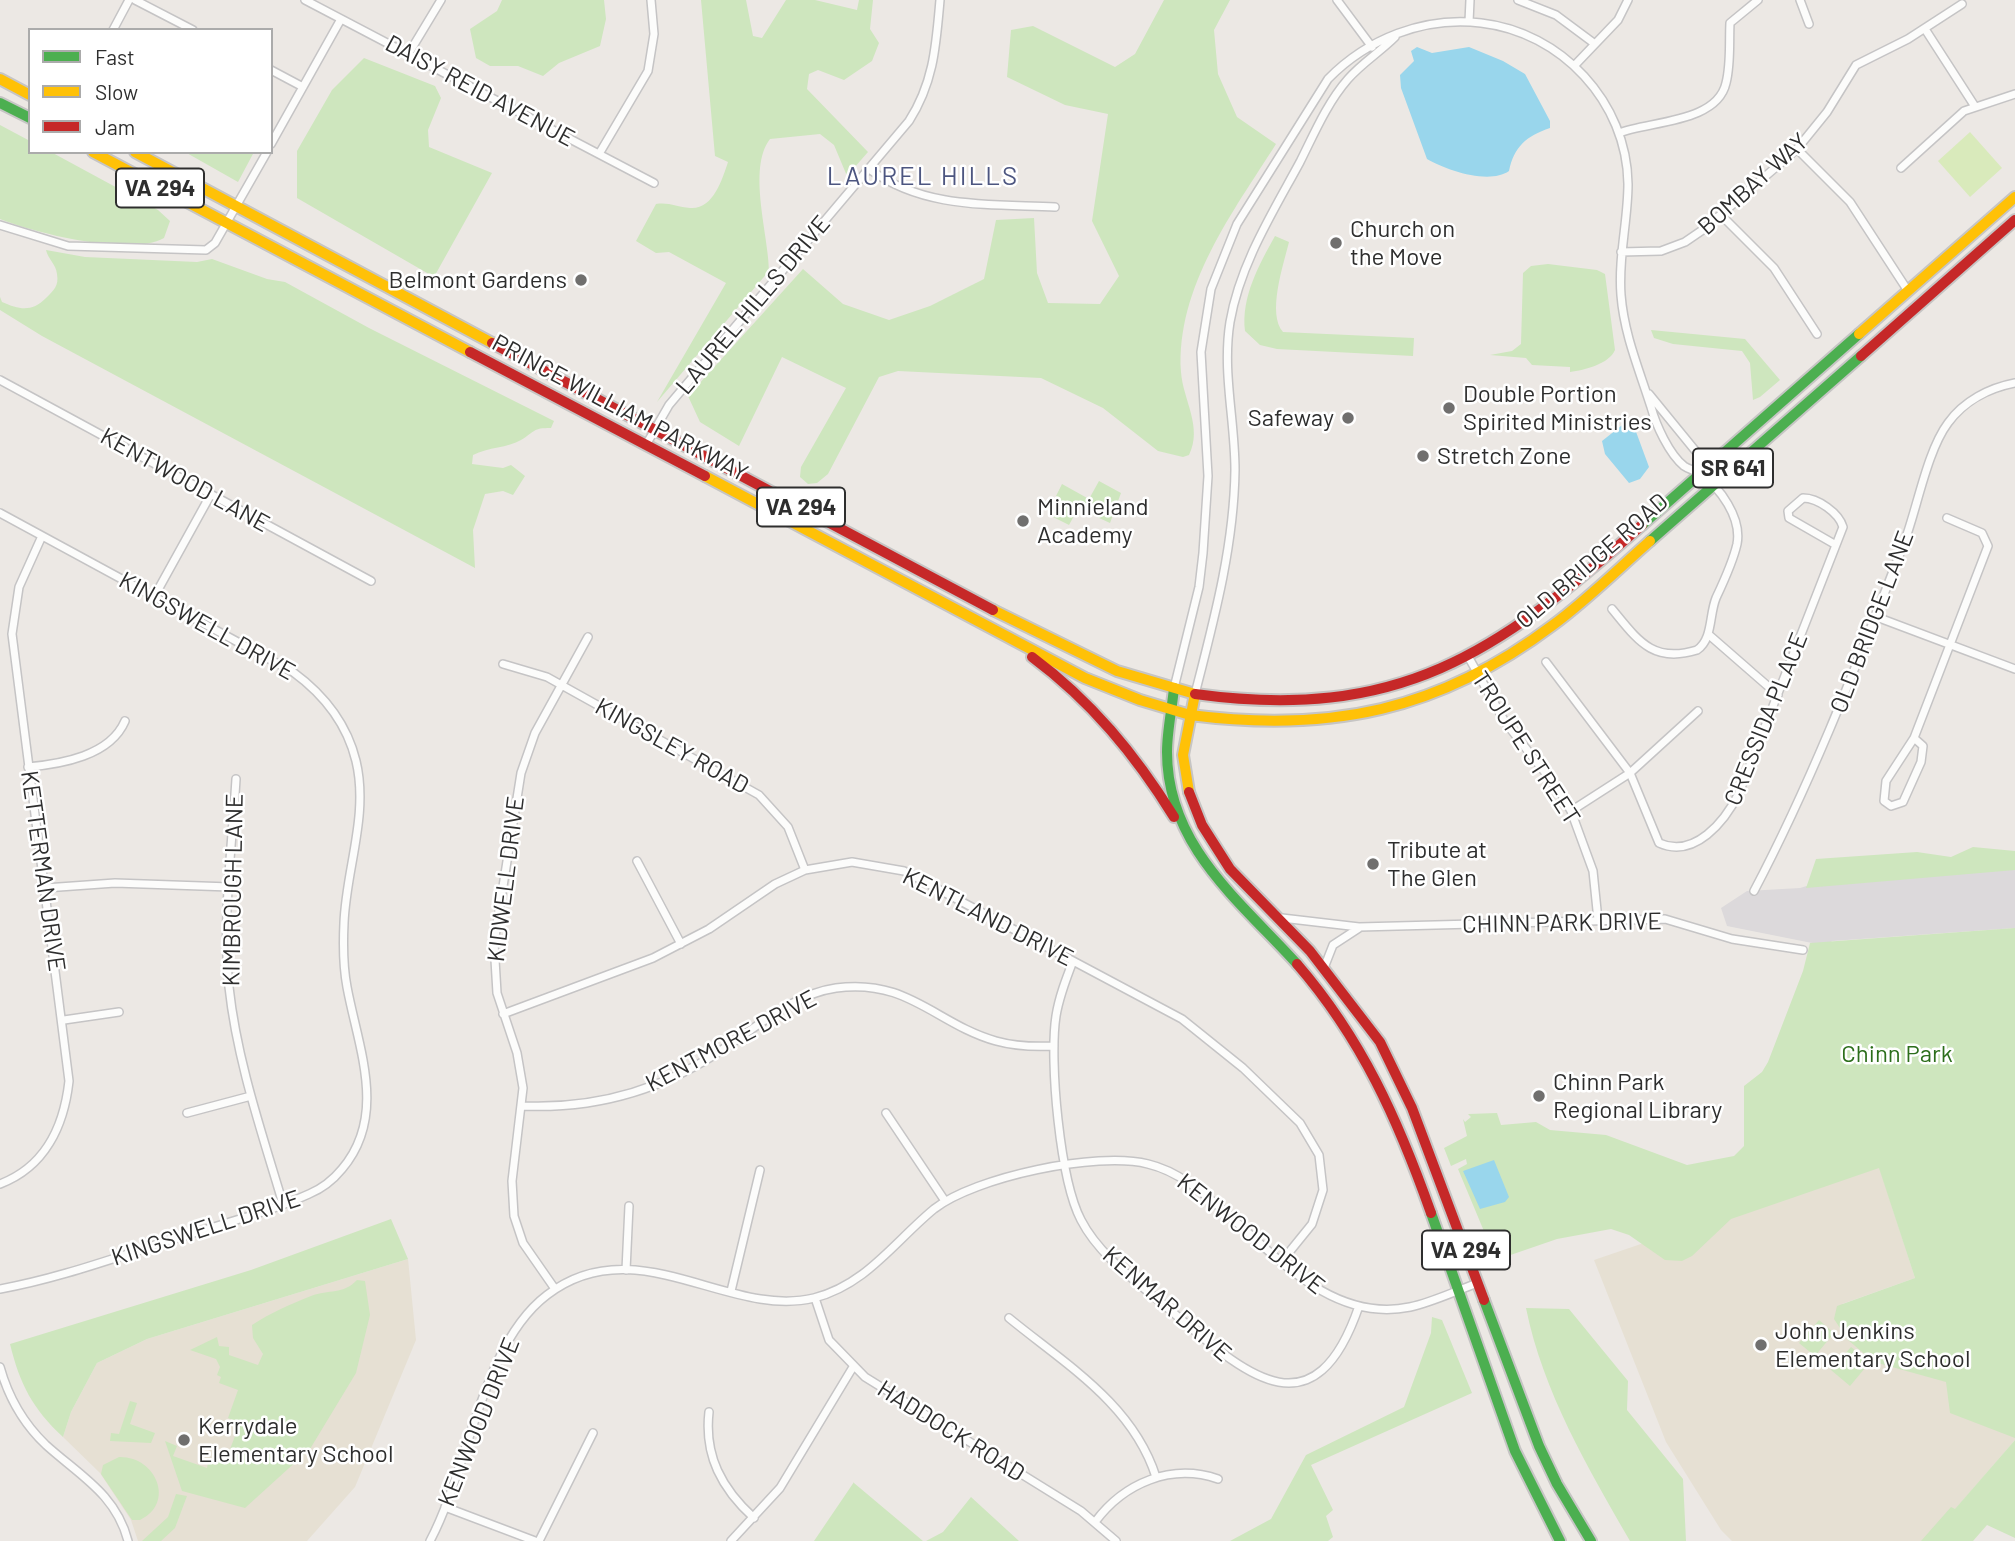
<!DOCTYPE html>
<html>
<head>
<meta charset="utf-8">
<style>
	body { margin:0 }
	#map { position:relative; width:2015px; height:1541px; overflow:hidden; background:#ece8e4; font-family:Barlow,sans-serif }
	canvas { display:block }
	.legend { position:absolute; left:28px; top:28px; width:245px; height:126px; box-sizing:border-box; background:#fff; border:2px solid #ababab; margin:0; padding:9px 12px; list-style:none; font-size:21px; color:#2e2e2e }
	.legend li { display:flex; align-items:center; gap:14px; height:35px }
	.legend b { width:35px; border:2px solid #ababab }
</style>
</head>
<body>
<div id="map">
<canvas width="2015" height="1541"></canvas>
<ul class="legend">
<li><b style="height:9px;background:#4caf50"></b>Fast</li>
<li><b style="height:9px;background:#ffc107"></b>Slow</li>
<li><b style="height:9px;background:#c62828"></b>Jam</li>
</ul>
</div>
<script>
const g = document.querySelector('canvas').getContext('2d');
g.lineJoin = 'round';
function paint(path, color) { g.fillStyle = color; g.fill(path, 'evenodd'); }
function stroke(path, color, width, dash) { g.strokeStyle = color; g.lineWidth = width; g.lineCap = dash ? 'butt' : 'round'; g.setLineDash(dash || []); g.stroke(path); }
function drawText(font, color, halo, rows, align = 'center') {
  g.font = font + ' Barlow,sans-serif'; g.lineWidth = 5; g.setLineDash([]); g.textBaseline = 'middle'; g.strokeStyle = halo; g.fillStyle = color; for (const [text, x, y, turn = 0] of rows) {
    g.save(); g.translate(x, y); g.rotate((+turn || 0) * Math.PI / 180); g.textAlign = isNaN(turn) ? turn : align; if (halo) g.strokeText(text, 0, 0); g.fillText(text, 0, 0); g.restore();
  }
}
paint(new Path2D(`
	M2015 861V928L1832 941 1827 946 1727 926 1721 908 1747 891 1800 888 1833 878Z`), '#dcd9db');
paint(new Path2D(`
	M1878 1163 1915 1278 1842 1304 2015 1433V1440L1928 1541H1732L1721 1530 1666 1442 1594 1260Z
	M408 1259 416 1340 355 1487 307 1541H138L131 1520 100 1473 63 1437 71 1412 97 1363 147 1339Z`), '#e6e0d3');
paint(new Path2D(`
	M502 0H604L606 19 600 46 559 63 543 76 518 66H490L476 58 470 29 497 11Z
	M701 0H746L753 36 762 38 786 0H815L857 10 859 0H873L870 29 879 43 872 61 844 80 818 70 809 74 807 89 868 152 847 176 834 145 820 134 770 139C747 169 769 236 769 271L657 402 726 283 669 252 656 253 636 241 656 204C669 202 677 207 690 208 713 210 722 180 728 162L715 156Z
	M1164 0H1230L1214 30 1218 74 1237 117 1276 144C1233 212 1176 287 1181 372 1183 400 1203 427 1189 455L1183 457 1158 451 1103 408 1041 378 898 371 879 377 828 474 817 483 808 484 800 477 801 467 846 388 782 357 739 446 700 422 688 396 803 269 843 304 889 320 930 306 984 279 996 220 1034 218 1037 273 1048 303 1100 304 1119 276 1092 221 1108 114 1065 105 1007 77 1011 30 1033 26 1115 67 1135 54Z
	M364 58 435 86 441 98 428 130 429 147 492 173 434 277 297 198V151L332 90Z
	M0 125 30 141V152H51L158 210 170 221 164 238C130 257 35 233 0 219Z
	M185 152H254L238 182Z
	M1275 236 1289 242C1283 266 1267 314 1283 332L1414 338 1413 356 1277 349 1260 345 1245 331C1241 297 1259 265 1275 236Z
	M46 250 85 257 197 262 212 259 267 279 285 282 369 328 554 421 551 428C532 428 536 431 521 440 508 448 488 447 473 455L472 464 503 468 511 465 525 476 513 495 503 491 485 494 473 530 475 568 42 336 0 310V297L2 302C20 310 32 312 46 298 54 290 59 286 57 274 56 264 48 259 46 250Z
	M1548 264 1597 270 1605 274 1615 350C1609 364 1585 370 1570 372V367L1532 365 1526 358 1490 355 1512 351 1521 344 1523 273 1531 266Z
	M1651 330 1745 339 1780 380 1760 397 1753 400 1750 363 1742 351 1673 344 1654 338Z
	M1099 481 1121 493 1110 523 1084 511 1085 507 1080 505 1069 525 1049 515 1051 510 1056 512 1061 499 1056 496 1062 484 1089 499Z
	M1973 847 2015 851V870L1806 888 1816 859 1917 852 1951 857Z
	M2015 928V1438L1950 1413 1946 1382 1874 1362 1848 1340 1834 1319 1837 1306 1915 1278 1879 1168 1731 1219 1692 1256 1682 1261 1665 1260 1629 1235 1611 1229 1557 1239 1496 1260 1458 1169 1467 1164 1466 1159 1451 1166 1444 1148 1467 1136 1463 1119 1465 1122 1471 1117 1468 1114 1497 1113 1501 1125 1536 1122 1550 1130 1606 1135 1687 1165 1734 1156 1744 1146V1086L1762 1072 1768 1062 1803 971 1810 943Z
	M391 1219 408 1259 147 1339 97 1363 71 1412 63 1437C33 1409 20 1385 10 1344L251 1270Z
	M357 1280 365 1281 370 1315 356 1373 310 1449 245 1508 182 1491 165 1441 177 1446 173 1456 207 1468 208 1463 216 1465 219 1455 227 1457 240 1423 228 1418 238 1390 219 1383 221 1377 217 1375 220 1367 216 1359 190 1350 217 1337 219 1346 229 1347V1355L258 1365 263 1354 253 1338 252 1325C270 1313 291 1304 311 1296 329 1289 343 1295 357 1280Z
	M1526 1308 1569 1309 1628 1381 1627 1410 1683 1479 1686 1541H1630C1588 1468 1543 1392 1526 1308Z
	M1432 1317 1442 1320 1472 1393 1311 1465 1333 1510 1326 1516 1333 1537 1328 1541H1230L1271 1519 1306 1455 1404 1407 1431 1333Z
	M1819 1320 1834 1333 1815 1356 1799 1343Z
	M1851 1347 1870 1362 1850 1386 1831 1370Z
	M130 1401 137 1403 130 1424 155 1433 151 1443 110 1441 111 1433 119 1434Z
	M2015 1440V1538L1987 1525 1973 1541H1921L1951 1507 1955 1509Z
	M119 1457C156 1456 176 1503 140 1520H132L101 1474 103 1465Z
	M854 1482V1483L923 1541H814Z
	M176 1494 187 1496 175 1528 161 1541H142L168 1517Z
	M971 1497 1019 1541H926L943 1532Z`), '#cee6be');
paint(new Path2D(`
	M1970 132 2002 168 1970 197 1938 161Z`), '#d9eabb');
paint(new Path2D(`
	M1417 47 1432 53 1469 47 1503 61 1525 74 1550 121V128C1526 136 1514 147 1509 171 1489 185 1446 170 1427 159L1401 88 1400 75 1414 61 1411 51Z
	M1626 422 1635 429 1649 467 1640 479 1629 483 1605 454 1602 441Z
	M1494 1160 1509 1197 1505 1202 1480 1209 1463 1171Z`), '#99d6ec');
const street = new Path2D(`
	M135 0 193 30
	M305 0 654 183
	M1337 0 1372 47
	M1518 0 1556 15 1595 44
	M1800 0 1809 24
	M1469 22 1470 0
	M1925 29 1974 105
	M113 30 129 0
	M409 53 441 0
	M1574 66 1618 20 1628 0
	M271 70 303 87
	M1619 133C1649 121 1717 123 1726 83 1731 64 1729 42 1730 23L1758 0
	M271 144 341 19
	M1797 149 1850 202 1908 291
	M599 154 648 71 654 34 651 0
	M1901 168 1964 111 2015 94
	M869 169C924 209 989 204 1055 207
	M1722 216 1774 268 1817 334
	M0 225 68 246 206 250 215 243 267 152
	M1621 252 1661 251 1685 242 1704 229 1797 149 1827 112 1856 65 1908 39 1962 4
	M0 380 371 581
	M1649 394 1698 454 1700 474
	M646 445 669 405 909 121C934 82 936 45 940 0
	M1803 498C1818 498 1839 513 1843 527L1836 545 1789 518 1788 511Z
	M0 513 293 672C323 694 347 724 356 761 369 815 346 869 344 923 343 944 343 966 347 987 358 1047 388 1115 342 1169 333 1180 321 1189 309 1194 267 1213 221 1224 178 1238 119 1256 61 1278 0 1289
	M154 597 211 494
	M1874 616 2015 669
	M1708 634 1778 695
	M1469 658 1505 722 1559 790 1571 811 1593 871 1598 920
	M1546 662 1630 773 1659 843C1695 859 1725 821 1739 793L1836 545
	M503 664 547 677 759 795 788 827 805 870
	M1174 688 1199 587 1203 553 1208 476 1201 352 1211 289 1237 224 1328 79C1367 39 1424 16 1481 23 1561 32 1627 102 1628 184 1628 221 1618 257 1621 295 1624 334 1639 369 1651 407 1656 425 1669 454 1684 466 1688 469 1694 470 1699 473 1720 487 1742 518 1737 544 1733 562 1724 581 1716 598 1709 615 1713 639 1697 650 1652 664 1637 639 1612 609
	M1195 694C1214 620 1234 546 1235 470 1235 420 1222 372 1230 322 1240 264 1273 212 1300 162 1314 134 1327 103 1348 79 1362 63 1380 52 1395 37
	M1914 738 1988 546 1982 533 1947 518
	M1914 738 1923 746 1921 762 1903 802 1891 806 1884 801 1886 781Z
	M28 767C61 764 110 756 125 721
	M236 779C232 847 222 919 229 987 237 1061 262 1133 283 1204
	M1571 811 1630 773 1698 711
	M637 861 681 944
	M45 888 115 883 230 887
	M1754 891C1813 779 1858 661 1904 543 1917 509 1927 451 1948 423 1964 401 1989 388 2015 383
	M1282 918 1359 927 1665 919 1732 939 1803 950
	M1073 961C1066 979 1059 997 1056 1016 1049 1061 1060 1180 1081 1220 1100 1257 1139 1283 1170 1310 1242 1371 1313 1440 1359 1306
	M1324 968 1333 945 1359 928
	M503 1014 653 958 709 929 775 884 805 870 852 862 904 871 1182 1019 1243 1068 1300 1123 1319 1155 1323 1190 1312 1224 1282 1261
	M64 1020 119 1012
	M523 1106C595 1109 660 1091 720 1051 756 1028 793 994 836 988 908 978 936 1024 996 1041 1014 1046 1034 1047 1054 1046
	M187 1113 251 1096
	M886 1113 945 1201
	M0 1184C45 1167 64 1126 69 1081L12 634 19 587 42 536
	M626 1270 629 1206
	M555 1289 523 1243 514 1216 512 1181 523 1088 517 1053 497 993 494 943 521 773 535 733 588 637
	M731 1291 760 1170
	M815 1298 829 1340 865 1377 1081 1511 1116 1541
	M1009 1318C1065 1364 1133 1404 1156 1477
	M0 1367C8 1396 24 1424 46 1445 79 1475 116 1494 128 1541
	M709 1412C704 1456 722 1489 754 1518
	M445 1507 535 1541
	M1095 1522C1124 1483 1171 1463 1218 1479
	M430 1541C469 1468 481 1345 547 1295 636 1227 728 1319 814 1298 866 1285 895 1241 934 1209 975 1177 1097 1151 1148 1164 1178 1171 1202 1192 1225 1212 1277 1257 1333 1323 1410 1307 1433 1302 1455 1291 1478 1283
	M539 1541 593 1433
	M731 1541 780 1488 853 1367`);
const fast = new Path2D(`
	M0 103 30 118
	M1642 525 1859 334
	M1650 541 1861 356
	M1174 688C1172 709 1167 731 1167 752 1167 846 1240 901 1297 964
	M1431 1213 1515 1451 1560 1541
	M1484 1300 1539 1446 1557 1484 1591 1541`);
const slow = new Path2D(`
	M0 79 30 95
	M93 152 470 352
	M135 152 492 343
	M1859 334 2015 197
	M705 476 1085 678 1140 700 1190 715
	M993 610 1117 671 1195 694 1183 755 1189 792
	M1190 715C1330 733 1439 711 1553 625 1587 600 1618 569 1650 541`);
const jam = new Path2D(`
	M492 343 993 610
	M470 352 705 476
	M1861 356 2015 220
	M1032 657C1091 701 1135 754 1174 817
	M1195 694C1399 722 1496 654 1642 525
	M1189 792 1202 825 1230 869 1310 951 1380 1042 1412 1108 1484 1300
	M1297 964C1362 1039 1398 1120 1431 1213`);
stroke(street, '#c5c4c5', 10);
stroke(fast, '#c6c5c4', 14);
stroke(slow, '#c6c5c4', 14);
stroke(jam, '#c6c5c4', 14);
stroke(street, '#fcfcfb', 7);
stroke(fast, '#4caf50', 10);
stroke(slow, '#ffc107', 10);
stroke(jam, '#c62828', 10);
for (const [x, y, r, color] of [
	[1336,243,7,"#706f6e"],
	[581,280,7,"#706f6e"],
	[1449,408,7,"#706f6e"],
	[1348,418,7,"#706f6e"],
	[1423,456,7,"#706f6e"],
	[1023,521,7,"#706f6e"],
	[1373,864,7,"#706f6e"],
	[1539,1096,7,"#706f6e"],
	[1761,1345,7,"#706f6e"],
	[184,1440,7,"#706f6e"]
]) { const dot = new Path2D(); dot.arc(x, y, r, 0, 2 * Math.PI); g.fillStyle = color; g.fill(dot); stroke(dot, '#fff', 2.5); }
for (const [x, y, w] of [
	[160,188,88],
	[1733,468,80],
	[801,507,88],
	[1466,1250,88]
]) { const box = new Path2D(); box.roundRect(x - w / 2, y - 19.5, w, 39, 5); g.fillStyle = '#fff'; g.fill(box); stroke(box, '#2e2e2e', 2); }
drawText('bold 23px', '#2e2e2e', null, [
	["VA 294",160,188],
	["SR 641",1733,468],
	["VA 294",801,507],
	["VA 294",1466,1250]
]);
drawText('24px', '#2e2e2e', '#fff', [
	["DAISY REID AVENUE",480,91,28],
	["BOMBAY WAY",1753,184,-42],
	["LAUREL HILLS DRIVE",753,305,-50],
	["PRINCE WILLIAM PARKWAY",620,408,28],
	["KENTWOOD LANE",185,480,29],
	["OLD BRIDGE ROAD",1592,561,-41],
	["OLD BRIDGE LANE",1872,622,-69],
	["KINGSWELL DRIVE",207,626,29],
	["CRESSIDA PLACE",1766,719,-68],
	["KINGSLEY ROAD",672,746,29],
	["TROUPE STREET",1526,748,57],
	["KETTERMAN DRIVE",43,871,82],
	["KIDWELL DRIVE",506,879,-83],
	["KIMBROUGH LANE",233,890,-89],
	["KENTLAND DRIVE",988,917,27],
	["CHINN PARK DRIVE",1562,923,-1],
	["KENTMORE DRIVE",731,1041,-28],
	["KINGSWELL DRIVE",206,1228,-18],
	["KENWOOD DRIVE",1251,1234,38],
	["KENMAR DRIVE",1167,1304,41],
	["KENWOOD DRIVE",479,1422,-68],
	["HADDOCK ROAD",951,1431,32]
]);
drawText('24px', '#2e2e2e', '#fff', [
	["Church on",1350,229],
	["the Move",1350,257],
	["Belmont Gardens",567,280,"right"],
	["Double Portion",1463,394],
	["Spirited Ministries",1463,422],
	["Safeway",1334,418,"right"],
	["Stretch Zone",1437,456],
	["Minnieland",1037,507],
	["Academy",1037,535],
	["Tribute at",1387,850],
	["The Glen",1387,878],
	["Chinn Park",1553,1082],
	["Regional Library",1553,1110],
	["John Jenkins",1775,1331],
	["Elementary School",1775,1359],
	["Kerrydale",198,1426],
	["Elementary School",198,1454]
], 'left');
drawText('24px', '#2c6e1b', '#fff', [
	["Chinn Park",1897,1054]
]);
g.letterSpacing = '2px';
drawText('26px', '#4d5680', '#fff', [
	["LAUREL HILLS",923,176]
]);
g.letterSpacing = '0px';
</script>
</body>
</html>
